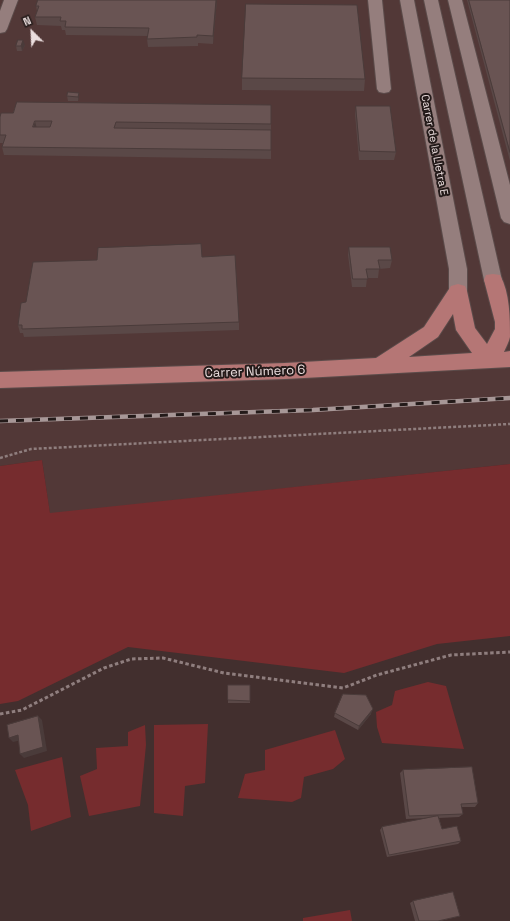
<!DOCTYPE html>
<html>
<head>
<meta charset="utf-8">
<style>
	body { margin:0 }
	#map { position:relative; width:510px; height:921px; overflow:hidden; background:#422f2e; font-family:"Space Grotesk",sans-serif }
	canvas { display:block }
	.north { position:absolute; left:12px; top:12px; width:40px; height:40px; -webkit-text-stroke:3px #231a19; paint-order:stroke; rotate:336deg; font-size:11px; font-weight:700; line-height:16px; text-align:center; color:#ebdede }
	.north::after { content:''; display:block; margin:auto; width:14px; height:18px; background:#ebdede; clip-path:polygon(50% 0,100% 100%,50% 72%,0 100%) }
</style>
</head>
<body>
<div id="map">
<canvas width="510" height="921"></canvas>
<div class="north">N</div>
</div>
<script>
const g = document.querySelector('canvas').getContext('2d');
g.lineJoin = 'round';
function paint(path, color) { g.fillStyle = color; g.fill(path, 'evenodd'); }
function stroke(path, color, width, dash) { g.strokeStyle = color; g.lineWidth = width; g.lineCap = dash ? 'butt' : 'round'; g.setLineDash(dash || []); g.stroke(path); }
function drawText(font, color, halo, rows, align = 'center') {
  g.font = font + ' "Space Grotesk",sans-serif'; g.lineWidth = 4; g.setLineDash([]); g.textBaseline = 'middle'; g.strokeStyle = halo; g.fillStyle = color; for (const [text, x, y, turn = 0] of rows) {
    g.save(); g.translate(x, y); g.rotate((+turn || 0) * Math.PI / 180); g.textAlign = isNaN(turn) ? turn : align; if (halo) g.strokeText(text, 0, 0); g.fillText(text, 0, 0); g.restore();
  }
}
paint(new Path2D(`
	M0 0H510V464L50 514 42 460 0 466Z`), '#523837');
paint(new Path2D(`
	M42 460 50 513 510 464V636L437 644 344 673 128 647 18 701 0 704V466Z
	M428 682 446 686 464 749 382 743 377 727 376 712 392 705 395 691Z
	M208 724 205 783 185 786 183 816 154 813V725Z
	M145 725 146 745 140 806 89 816 80 776 97 769 96 748 128 746V732Z
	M335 730 345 759 333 769 304 777 301 798 292 802 238 798 245 774 265 770V750Z
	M62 757 71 817 31 831 28 805 15 770Z
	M350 910 352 921H303V918Z`), '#762c2e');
const minor = new Path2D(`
	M4 0H18L7 29 5 32 0 33V11Z
	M368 0H382L391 89 389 92 384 93 379 92 377 89Z
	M400 0H414L467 269V291L465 296 458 298 451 296 449 291V269Z
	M424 0H438L502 280 500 285 493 286 486 285 484 280Z
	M448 0H462L510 185V224L504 222 501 218Z`);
const major = new Path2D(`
	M493 274 500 275C510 293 510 318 510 337 509 342 506 347 504 352L510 351V367L285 379 0 388V372L285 363 376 358 424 327 451 286 458 284 465 286 467 291 475 328 487 344 495 329V322L484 280 486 275ZM453 314 456 330 472 353 409 357 438 337Z`);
stroke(minor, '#5b4b4a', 2);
stroke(major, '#5b4b4a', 2);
stroke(new Path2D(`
	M0 458 31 449 510 424`), '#8f7e7e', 2.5, [3, 2]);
stroke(new Path2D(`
	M0 714 22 710 104 668 131 659 163 658 224 673 343 688 377 675 451 655 510 652`), '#8f7e7e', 3, [3.5, 2.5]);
paint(minor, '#957e7d');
paint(major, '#b57675');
const rail = new Path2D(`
	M0 421 313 410 510 398`);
stroke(rail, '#a79797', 4.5);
stroke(rail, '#231a19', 3, [8]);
paint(new Path2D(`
	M217 0 213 44 198 43V46L148 47 147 39 148 36 66 35 65 30H62L61 26 37 25 35 17 37 11 36 6Z
	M467 0H510V161Z
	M25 45 22 51H17L16 46Z
	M242 78 365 79 364 91 242 90Z
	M79 93V97L78 101H68L67 96Z
	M271 105V159L4 155 2 147 3 143H0V117L13 113Z
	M356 106 396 152 394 160H359L355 114Z
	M349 247 392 260 390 268 379 269 378 278H367L366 287H352L348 255Z
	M202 256 239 322V330L24 337 23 333H20L18 325 26 302Z
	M250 685V703H228V700Z
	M335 713 371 714 358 730 334 717Z
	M403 770 478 803 475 807H461L463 814 459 817 439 818 442 829 461 841 458 844 387 857 380 830 382 827 428 818 406 819 400 773Z
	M413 901 460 916 440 921H415L410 903Z`), '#5a4847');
paint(new Path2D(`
	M216 0H217L213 44V36Z
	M23 40 25 45 22 51 21 46Z
	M79 93V97L78 101V97Z
	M35 121 37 129 33 127Z
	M373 709 371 714 358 730 359 726Z
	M38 716 42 720 47 751 24 758 20 754Z
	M18 735 22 740 13 742 9 738Z`), '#4a3b3a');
const building = new Path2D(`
	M38 0H216L213 36 197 35V37L147 39 149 28 65 27 66 21H60L61 17H35L39 6H36Z
	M469 0H510V152Z
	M246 4 357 5 365 79 242 78Z
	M18 40H23L21 46H16Z
	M68 92 79 93 78 97 67 96Z
	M17 102 271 105V124L116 122 114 128 271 130V150L2 147 6 135H0V117L1 113H13ZM35 121H52L50 127H33Z
	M356 106H390L396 152 360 151Z
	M201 244 202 257 235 255 239 322 22 329V325H18L21 303 26 302 33 262 97 260 98 248Z
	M349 247H390L392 260H378L380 269H366L368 279H353Z
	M228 685H250V701L228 700Z
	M343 694 366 695 373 709 359 726 335 713Z
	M38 716 43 747 20 754 18 735 9 738 7 725Z
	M472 767 478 803 461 804 463 814 409 816 403 770Z
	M438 816 442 829 457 826 461 841 389 855 382 827Z
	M453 892 460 916 438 921H419L413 901Z`);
paint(building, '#695453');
stroke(building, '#4a3b3a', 1);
drawText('11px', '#ebdede', '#231a19', [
	["Carrer de la Lletra E",434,145,79]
]);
drawText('13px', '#ebdede', '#231a19', [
	["Carrer Número 6",255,372,-2]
]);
</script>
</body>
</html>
